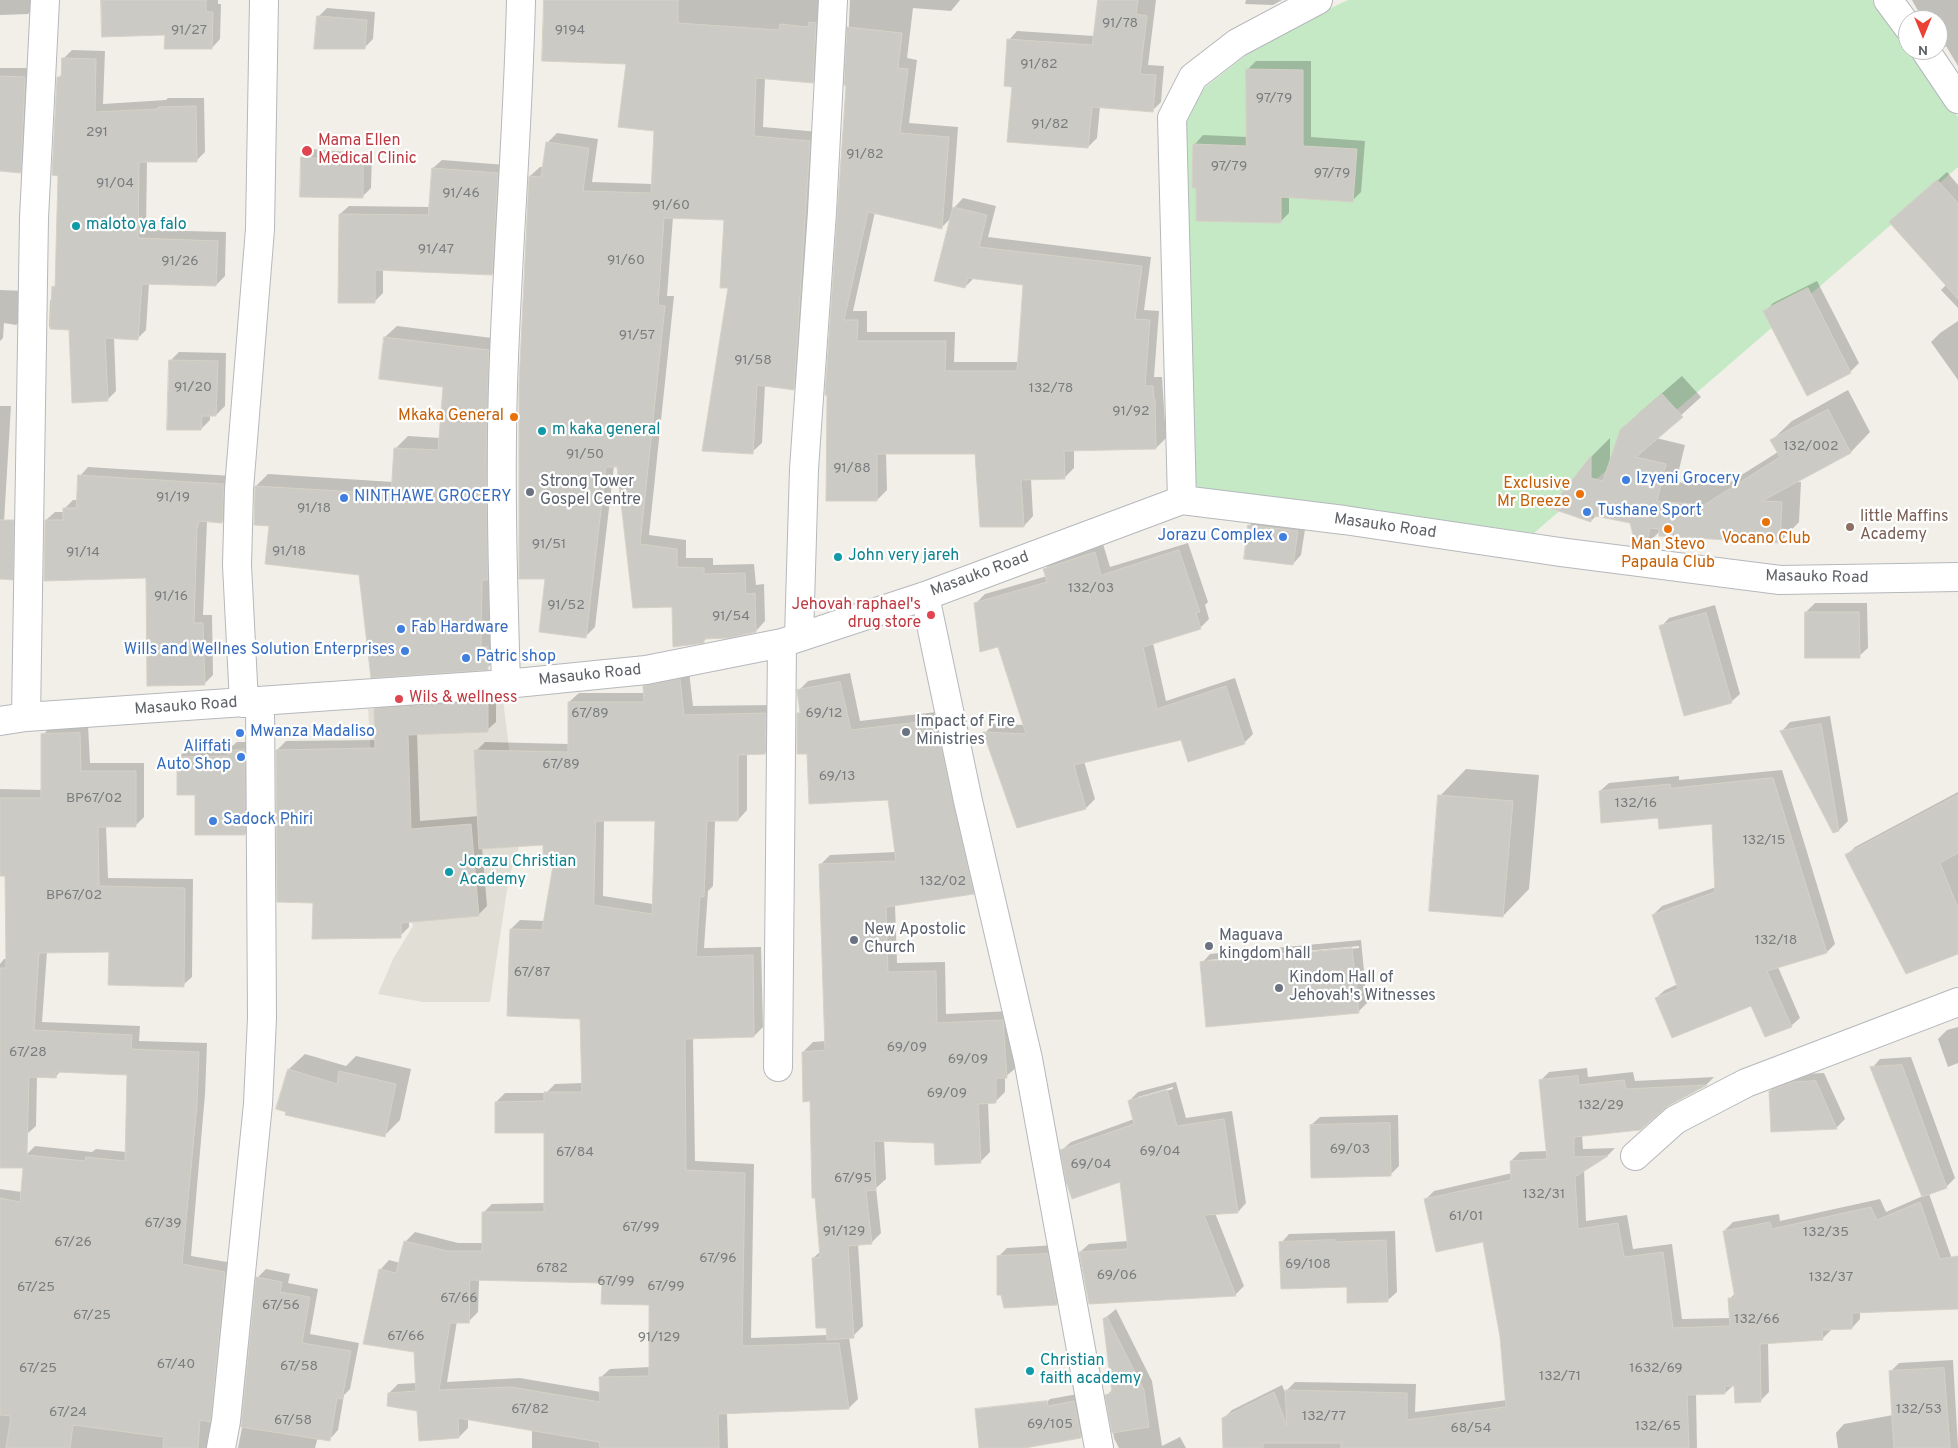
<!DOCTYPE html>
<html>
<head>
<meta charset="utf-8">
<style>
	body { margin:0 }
	#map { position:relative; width:1958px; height:1448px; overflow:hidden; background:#f1efe8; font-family:Overpass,sans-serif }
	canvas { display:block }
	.north { position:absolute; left:1898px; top:10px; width:50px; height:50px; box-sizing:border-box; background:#fff; border:1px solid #bfc1c3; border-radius:50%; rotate:180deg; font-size:14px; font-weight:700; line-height:20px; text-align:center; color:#5f6368 }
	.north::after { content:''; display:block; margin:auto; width:18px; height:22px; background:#ea4335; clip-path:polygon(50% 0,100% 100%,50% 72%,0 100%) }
</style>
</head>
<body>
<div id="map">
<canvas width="1958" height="1448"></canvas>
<div class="north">N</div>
</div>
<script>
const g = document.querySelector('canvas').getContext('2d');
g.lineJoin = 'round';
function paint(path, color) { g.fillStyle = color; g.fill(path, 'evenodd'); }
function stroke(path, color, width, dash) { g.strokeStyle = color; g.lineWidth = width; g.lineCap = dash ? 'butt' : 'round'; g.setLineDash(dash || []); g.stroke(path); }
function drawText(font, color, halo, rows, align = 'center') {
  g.font = font + ' Overpass,sans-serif'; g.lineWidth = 4.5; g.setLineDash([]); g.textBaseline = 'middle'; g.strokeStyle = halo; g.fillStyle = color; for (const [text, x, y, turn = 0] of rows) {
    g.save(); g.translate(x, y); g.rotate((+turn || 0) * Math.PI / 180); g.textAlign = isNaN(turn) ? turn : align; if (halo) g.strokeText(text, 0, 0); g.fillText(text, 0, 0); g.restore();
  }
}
paint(new Path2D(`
	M495 699 503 700 521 841 509 877 490 1002H423L378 994 393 959 413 926 383 824 375 822 368 709Z`), '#e1ded6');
paint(new Path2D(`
	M1348 0H1872L1958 117V167L1534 533 1195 487 1182 130 1194 96 1269 37Z`), '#c5e8c5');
paint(new Path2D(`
	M0 0H37V6L28 14 0 15Z
	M102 0H218V4H221L220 39 212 48 166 34Z
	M546 0H826L822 72 813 82 765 78 763 127 819 132 803 380 793 389 765 385 762 443 752 452 730 287 725 219 673 217 667 296H674L649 535 686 540V558H713V565L754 564 756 585 764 584 765 621 756 631 708 637 704 641 673 606H635L618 466H614L595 627 586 636 530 176 540 167H544L547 143 557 133 598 139 592 182 652 184 655 130 627 63Z
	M850 0H960L951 11 913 8 907 58 917 60 909 123 958 127 952 210 963 198 996 206 988 237 1151 257 1144 310 1159 311 1154 377H1162L1166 438 1156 448 1074 450V468L1064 478 1031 479 1033 516 1024 526 976 452H886L887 490 877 500H828ZM875 212 941 228 951 218 965 287 974 278 1024 284 1018 362H954L955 332H867V311H853Z
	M1099 0H1156L1148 65 1164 66 1161 102 1152 111 1100 106 1097 138 1088 147 1014 86 1009 40 1017 31 1094 36Z
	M1246 0H1282L1273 5 1245 4Z
	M1912 0H1958V66L1946 46 1944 47 1938 40V20H1923Z
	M327 8 375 12 373 39 364 48 318 17Z
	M72 50 105 51 103 104 166 100 168 98H204L205 152 197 160 147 161 146 230 226 232 225 276 216 285 149 283 146 330 137 339 114 337 116 391 107 400 71 329 49 327 50 301 53 297 54 287 56 284 59 175 58 78 63 73V59Z
	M1256 61H1311V137L1365 141 1361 192 1353 200 1289 196V213L1280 222 1195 144 1203 135 1247 137V70Z
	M0 68H34L29 162 20 171 0 169Z
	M311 149 372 154 371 188 362 197 302 158Z
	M442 160 506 165 500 265 492 274 383 269V293L374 302 340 214 349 206 430 207 433 168Z
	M1947 172 1958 185V249L1900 214Z
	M1958 273V308L1941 290Z
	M1817 281 1859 363 1850 372 1765 312 1773 303Z
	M0 290 25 291V316L16 325 4 323 3 338 0 341Z
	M1958 321V380L1931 342 1940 333Z
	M397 326 500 339 499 656 487 668 360 574 271 524 256 486 268 474 393 482 396 448 408 436 440 438 445 386 385 337Z
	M179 352 226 353 225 406 216 415 210 414V420L201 429 170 361Z
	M1682 376 1701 397 1656 438 1685 445 1676 482 1724 486 1778 452 1772 440 1792 421 1848 390 1870 432 1851 452 1794 482H1801L1799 522 1780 542 1660 531 1645 546 1631 522 1597 515 1591 521 1552 507 1592 456 1610 438V462L1621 431 1641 411Z
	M0 406H11L3 538 0 541Z
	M88 467 232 476 231 513 222 522 207 521 203 615H212L213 675 204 684 147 577 46 520 55 512H64V509L73 500H78L80 476Z
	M1258 517 1306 523 1301 555 1293 564 1249 526Z
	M1188 543 1208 602 1205 605 1209 619 1200 628 1153 643 1166 701 1235 678 1253 734 1244 743 1182 739 1084 761 1095 799 1086 808 1018 827 985 733 993 724 1025 725 999 645 976 603 985 594 1047 576 1045 569 1053 560 1103 544 1110 567Z
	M1815 603H1867L1868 648 1859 656 1806 612Z
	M1715 605 1740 694 1731 702 1661 627 1669 618Z
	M689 671 693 706 774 705V744L765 753H747V810L738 820H715L713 886 708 891 704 948 761 947 763 1027 754 1036 693 1037 695 1161 754 1164 751 1338 828 1335 813 1258 821 1251 811 1100 803 1052 813 1042 826 1041 820 865 830 855 896 852 889 799 808 752 798 714 801 711 798 691 808 681 850 673 860 721 945 711 983 883 973 892 895 905 897 963 945 962 946 1014 1012 1011 1017 1067 1005 1077V1092L995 1102H988L990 1152 980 1162 935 1141 884 1140 886 1179 876 1188 881 1233 871 1243 858 1244 863 1326 853 1336 849 1337 858 1399 849 1408 727 1413 728 1448H532V1429L468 1419V1428L459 1437 389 1393 398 1384 417 1383 415 1350 380 1270 389 1260 400 1263 405 1242 415 1232 458 1243H483V1213L492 1204 545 1203V1131L496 1102 505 1093H546L555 1084 583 1083 582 1017 511 929 520 920 544 921 555 859 544 844 482 847 487 906 478 915 409 921V927L400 936 314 902 277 750 286 741 376 740 375 709 384 700 496 693V722L487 730 417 733 420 821 479 816 476 751 485 742 569 744V702L579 693H645L644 686 653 677ZM604 820H656L653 904 603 896ZM479 1279 603 1281 650 1304V1367L610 1369 600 1378 601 1392 520 1378 447 1382 457 1321H469L478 1312Z
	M1830 716 1848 821 1839 830 1782 731 1790 722Z
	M88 725 90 763H144V817L135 826H106L108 878 193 879 192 977 183 985 111 951 47 952 42 1022 140 1026 139 1041 207 1043 205 1094 191 1256 233 1263 217 1448H0V1189L22 1192 26 1155 35 1146 92 1152 96 1149 126 1152 129 1073 61 1071 55 1077 37 1076 36 1126 27 1134H0V964L4 959H7L6 875 0 874V789L43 790V735L51 726Z
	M237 742H253V825L245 834 196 794 178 758 187 749 230 748Z
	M1466 769 1539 775 1529 889 1503 916 1440 796Z
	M1782 770 1835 944 1827 952 1778 967 1800 1018 1791 1026 1751 1004 1656 998 1665 990 1678 984 1653 915 1662 906 1716 887 1714 823 1659 816 1600 791 1609 783 1679 776V780Z
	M1958 792V952L1846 856 1855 847Z
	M1361 940 1367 1003 1358 1012 1202 963 1210 954ZM1359 946V948L1209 963V960Z
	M1958 1027V1063L1948 1067 1938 1039 1947 1030Z
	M305 1054 346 1066 356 1056 411 1069 400 1120 384 1136 289 1069Z
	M1911 1057 1955 1178 1946 1187 1929 1194 1958 1276V1308L1860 1311V1319L1852 1328H1831V1330L1822 1339 1768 1342 1769 1392 1760 1401 1735 1384 1725 1393H1696L1697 1448H1224L1223 1419 1232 1410 1282 1385 1285 1392 1295 1382 1416 1384 1415 1412 1507 1400 1502 1336 1484 1240 1426 1199 1434 1191 1512 1173 1511 1161 1520 1152 1548 1151 1540 1081 1549 1072 1587 1068 1588 1077 1633 1072 1635 1081 1714 1077 1707 1084 1667 1105 1582 1135 1583 1149 1615 1148 1608 1155 1584 1170 1586 1221 1627 1215 1633 1249 1672 1244 1682 1319 1731 1318 1730 1299 1735 1293 1724 1231 1733 1222 1779 1214 1780 1221 1880 1199 1886 1212 1923 1196 1872 1068 1880 1059Z
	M1824 1073 1845 1119 1836 1128 1770 1091 1779 1082 1803 1074Z
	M1176 1082 1186 1118 1232 1111 1246 1203 1238 1212 1215 1213 1244 1286 1235 1295 1080 1252 1089 1244 1128 1241 1121 1180 1062 1150 1071 1142 1134 1119 1129 1101 1138 1092ZM1173 1087V1089L1138 1099V1097Z
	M1398 1115 1399 1166 1390 1175 1311 1125 1320 1117Z
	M1395 1231 1397 1292 1388 1300 1348 1285 1281 1243 1289 1234Z
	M1056 1245 1065 1296 1057 1304 998 1257 1007 1248Z
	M266 1269 290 1274 288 1283 318 1289 310 1334 359 1343 350 1389 344 1395 338 1430 330 1439 318 1437 315 1448H238L243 1423 257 1278Z
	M1116 1309 1152 1381 1162 1446 1180 1437 1186 1448H1119L1114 1438 1107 1395 1113 1389 1104 1319Z
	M1953 1360 1958 1448H1838L1836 1433 1844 1424 1893 1415 1890 1372 1899 1363Z
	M1083 1393 1090 1428 1081 1437 1041 1408 1050 1399Z`), '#0003');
const building = new Path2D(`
	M101 0H206V12H213L212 49H164L165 35 102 37Z
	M544 0H678V23L779 30 780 24 808 27 809 22 816 23 813 83 756 78 754 136 810 141 794 390 757 385 753 454 702 451 728 288H720L724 220 664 218 658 305 665 306 640 544 677 549V567L704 568V574L745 573 746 594 755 593 756 632 729 638 704 639V643L673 647 672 607 633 608 617 467H606L586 638 539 632 545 579H519V385L529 176 541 177 546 142 589 148 583 191 651 193 654 131 618 127 626 64 542 61Z
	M1098 0H1138L1136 14 1147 16 1140 74 1156 75 1153 112 1092 107 1088 148 1007 142 1012 87 1004 86 1007 39 1092 45Z
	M317 16 367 20 365 49H314Z
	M847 27 902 33 898 68 908 69 900 133 949 137 942 229 868 212 844 320H858L857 341H946L945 371H1017L1023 285 968 278 965 288 934 281 953 207 987 215 979 247 1142 266 1135 319 1150 320 1145 386H1153L1154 399H1155L1156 449 1064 451 1065 479 1021 480 1024 527H980L975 454H877V501H826L827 396 825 395 846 86 844 85Z
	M62 58 96 59 95 112 158 109V107L196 106 197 162H139L138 238 218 241 216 286 142 284 138 340 105 338 108 401 72 403 69 330 50 329 52 286 55 287 58 176 52 175 57 77H61Z
	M1246 69 1303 70V146L1357 149 1353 202 1281 197V223L1196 221V188H1192L1193 144 1246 146Z
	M0 76 25 77 21 173 0 171Z
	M301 157 363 162V198L300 197Z
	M432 168 498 173 492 275 375 270V303H338L339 214 428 215Z
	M1937 180 1958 203V299L1889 222Z
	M1808 288 1851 373 1807 396 1763 311Z
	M384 337 489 350 486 460 488 580H482L481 647H488V670L371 678 359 575 265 564 269 526 254 525 255 486 391 494 394 448 438 450 443 387 379 379Z
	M169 360 218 361 216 416H202L201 430H167Z
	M1662 394 1683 417 1636 457 1666 464 1657 501 1704 505 1780 457 1770 440 1828 409 1851 453 1762 501 1782 502 1780 543 1659 536V529L1650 528 1646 547 1636 546 1630 523 1591 515V522L1550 508 1591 456V478L1603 481 1620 430Z
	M78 475 224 484 222 523 199 521 197 529 194 623H203L205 685 147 686 146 578 44 581 45 520H63V508H76Z
	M0 520H14L13 580 0 579Z
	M1248 525 1298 531 1293 565 1244 559Z
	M1179 550 1200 612 1196 613 1201 629 1143 647 1157 709 1226 686 1245 744 1188 762 1181 740 1074 765 1086 809 1017 828 983 732 1026 734 998 647 980 652 974 603 1047 582 1043 569 1095 552 1101 575Z
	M1805 612H1859L1860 658H1805Z
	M1706 613 1732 703 1684 716 1659 626Z
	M680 679 684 715 766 713 765 754 738 755V821H707L704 897 700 896 696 957 753 955 754 1037 685 1039 686 1170 745 1173 742 1346 839 1343 849 1409 718 1414 719 1448H600L599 1442 458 1418 459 1438 419 1441 417 1411 387 1406 388 1393 416 1391 414 1352 363 1344 379 1269 396 1273 404 1241 448 1251H482V1212H544V1133H495V1102L544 1101V1092H582L580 1019 507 1016 510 929 542 930 554 860H543V845L479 849 474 750 568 752V702H644L643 686ZM596 821H655L652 914 594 905ZM470 1280 602 1283 601 1304 649 1305V1376L599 1377 600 1402 511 1387 439 1390 450 1323H469Z
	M840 682 851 730 935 720 974 894 886 907 888 972 936 971 937 1023 1003 1020 1007 1078H996V1103L978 1104 981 1163 935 1165 934 1143 874 1141 876 1190 866 1191 872 1244 848 1246 854 1338 827 1340 826 1328H816L812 1258 820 1257 815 1198H812L810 1101 803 1102 802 1052 825 1050 819 864 896 861 888 800 809 804 807 754H797V713H800L797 690Z
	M488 701V732L408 735 411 829 471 824 479 916 401 923V938L312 939 313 903 277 902 276 750 375 748 374 709Z
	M1821 724 1839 831 1833 833 1780 731Z
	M80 733 81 771H136V827H98L99 886 185 888 184 987 108 985 109 952 39 953 34 1030 132 1035 131 1049 199 1052 197 1104 182 1264 225 1272 211 1419 210 1422 200 1420 198 1448H163L164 1437 73 1425 70 1448H6L11 1416 0 1415V1198L20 1202 23 1168H0V968H6L5 876H0V798H41V734ZM56 1072 127 1075 125 1161 86 1157 85 1161 27 1155 29 1077 56 1078Z
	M227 750H245V835H195V795H177V757L227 756Z
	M1773 778 1827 953 1767 971 1792 1027 1765 1037 1751 1006 1672 1038 1655 998 1678 989 1652 915 1715 892 1712 824 1659 829 1658 818 1601 823 1599 791 1670 784 1671 788Z
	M1438 795 1513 801 1503 917 1429 911Z
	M1958 795V853L1940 863 1958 908V954L1906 974 1845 855Z
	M1352 948 1359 1013 1206 1027 1200 962Z
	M1902 1065 1947 1188 1922 1197 1870 1067Z
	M288 1069 337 1084 339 1071 396 1084 385 1137 285 1115 286 1112 276 1109Z
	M1578 1076 1579 1085 1624 1080 1626 1089 1707 1085 1668 1106 1640 1130 1574 1137V1157L1608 1156 1575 1177 1578 1229 1618 1223 1624 1257 1663 1252 1673 1328 1730 1326 1728 1298H1735L1723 1231 1770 1222 1772 1229 1871 1207 1877 1220 1920 1202 1940 1259 1958 1256V1309L1852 1313V1329L1822 1330 1823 1340 1760 1344 1761 1402 1735 1403 1734 1386H1725V1394L1687 1395 1689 1448H1341V1443H1263V1448H1223L1222 1418 1274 1392 1287 1426 1285 1390 1407 1393V1420L1506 1407 1500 1337 1483 1242 1436 1252 1424 1199 1511 1180 1510 1161 1547 1159 1539 1080Z
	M1816 1081 1837 1129 1771 1132 1769 1091 1793 1082Z
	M1167 1090 1177 1126 1224 1119 1238 1213 1204 1215 1236 1296 1089 1304 1079 1252 1128 1249 1120 1182 1072 1199 1066 1182 1060 1150 1134 1124 1128 1101Z
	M1390 1123 1391 1176 1311 1178 1310 1125Z
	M1335 1240V1242L1386 1240 1388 1302 1347 1303V1287L1281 1289 1279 1242Z
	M1048 1254 1057 1305 1004 1308 1001 1295H997V1256Z
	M256 1277 282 1282 280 1292 310 1297 302 1343 351 1351 342 1399 337 1398 330 1441 241 1427Z
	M1107 1317 1144 1390 1149 1427 1112 1433 1105 1395 1112 1393 1103 1319Z
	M1944 1368 1950 1448H1894L1889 1371Z
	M1047 1401 1048 1406 1074 1401 1081 1438 1025 1448H979L975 1409Z`);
paint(building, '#cccac5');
stroke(building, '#d6d1c6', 1);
const minor = new Path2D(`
	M1888 0 1908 27
	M1925 50 1958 99
	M1182 500 1172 118 1193 77 1237 43 1318 0
	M925 596 968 801 1028 1059 1099 1448
	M799 637 804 469 822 212 833 0
	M506 684C503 585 500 485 503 385 507 257 518 129 521 0
	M244 703 237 565 239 489 260 229 264 0
	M26 717 34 218 45 0
	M0 721 26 717 506 684 646 670 782 643 925 596 1182 500 1344 520 1560 552 1780 580 1958 577
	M778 1067 782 643
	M1635 1156 1675 1120 1746 1083 1958 1002
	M221 1448 226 1421 258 1104 262 1018 260 702`);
stroke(minor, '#b5b8bc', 30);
stroke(minor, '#fff', 28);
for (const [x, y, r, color] of [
	[307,151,6,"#e0444e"],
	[76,226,5,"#0f9aa8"],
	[514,417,5,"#e8710a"],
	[542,431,5,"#0f9aa8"],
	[1626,480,5,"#3f7fe0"],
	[530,492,5,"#6b7280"],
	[1580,494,5,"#e8710a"],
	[344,498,5,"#3f7fe0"],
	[1587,512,5,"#3f7fe0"],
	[1766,522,5,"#e8710a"],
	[1850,527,5,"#8d6e63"],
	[1668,529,5,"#e8710a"],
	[1283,537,5,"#3f7fe0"],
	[838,557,5,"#0f9aa8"],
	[931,615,5,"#e0444e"],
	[401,629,5,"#3f7fe0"],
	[405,651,5,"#3f7fe0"],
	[466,658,5,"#3f7fe0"],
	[399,699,5,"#e0444e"],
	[906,732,5,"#6b7280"],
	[240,733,5,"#3f7fe0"],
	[241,757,5,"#3f7fe0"],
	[213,821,5,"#3f7fe0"],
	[449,872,5,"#0f9aa8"],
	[854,940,5,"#6b7280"],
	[1209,946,5,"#6b7280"],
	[1279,988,5,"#6b7280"],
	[1030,1371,5,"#0f9aa8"]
]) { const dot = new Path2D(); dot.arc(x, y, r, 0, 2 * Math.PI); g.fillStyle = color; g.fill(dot); stroke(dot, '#fff', 2); }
drawText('14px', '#7a7d7f', null, [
	["91/78",1120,24],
	["91/27",189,31],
	["9194",570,31],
	["91/82",1039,65],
	["97/79",1274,99],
	["91/82",1050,125],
	["291",97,133],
	["91/82",865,155],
	["97/79",1229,167],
	["97/79",1332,174],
	["91/04",115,184],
	["91/46",461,194],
	["91/60",671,206],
	["91/47",436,250],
	["91/60",626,261],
	["91/26",180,262],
	["91/57",637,336],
	["91/58",753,361],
	["91/20",193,388],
	["132/78",1051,389],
	["91/92",1131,412],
	["132/002",1811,447],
	["91/50",585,455],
	["91/88",852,469],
	["91/19",173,498],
	["91/18",314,509],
	["91/51",549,545],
	["91/18",289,552],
	["91/14",83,553],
	["132/03",1091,589],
	["91/16",171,597],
	["91/52",566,606],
	["91/54",731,617],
	["67/89",590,714],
	["69/12",824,714],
	["67/89",561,765],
	["69/13",837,777],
	["BP67/02",94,799],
	["132/16",1636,804],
	["132/15",1764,841],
	["132/02",943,882],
	["BP67/02",74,896],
	["132/18",1776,941],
	["67/87",532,973],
	["69/09",907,1048],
	["67/28",28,1053],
	["69/09",968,1060],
	["69/09",947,1094],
	["132/29",1601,1106],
	["69/03",1350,1150],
	["69/04",1160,1152],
	["67/84",575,1153],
	["69/04",1091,1165],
	["67/95",853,1179],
	["132/31",1544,1195],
	["61/01",1466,1217],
	["67/39",163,1224],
	["67/99",641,1228],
	["91/129",844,1232],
	["132/35",1826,1233],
	["67/26",73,1243],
	["67/96",718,1259],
	["69/108",1308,1265],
	["6782",552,1269],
	["69/06",1117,1276],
	["132/37",1831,1278],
	["67/99",616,1282],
	["67/99",666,1287],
	["67/25",36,1288],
	["67/66",459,1299],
	["67/56",281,1306],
	["67/25",92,1316],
	["132/66",1757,1320],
	["67/66",406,1337],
	["91/129",659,1338],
	["67/40",176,1365],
	["67/58",299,1367],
	["67/25",38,1369],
	["1632/69",1656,1369],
	["132/71",1560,1377],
	["67/82",530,1410],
	["132/53",1919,1410],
	["67/24",68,1413],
	["132/77",1324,1417],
	["67/58",293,1421],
	["69/105",1050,1425],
	["132/65",1658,1427],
	["68/54",1471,1429]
]);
drawText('16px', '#be3a42', '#fff', [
	["Mama Ellen",318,142],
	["Medical Clinic",318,160],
	["Jehovah raphael's",921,606,"right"],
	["drug store",921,624,"right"],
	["Wils & wellness",409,699]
], 'left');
drawText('16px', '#0d838f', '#fff', [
	["maloto ya falo",86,226],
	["m kaka general",552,431],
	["John very jareh",848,557],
	["Jorazu Christian",459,863],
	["Academy",459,881],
	["Christian",1040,1362],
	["faith academy",1040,1380]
], 'left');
drawText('16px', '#c56008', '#fff', [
	["Mkaka General",504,417],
	["Exclusive",1570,485],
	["Mr Breeze",1570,503],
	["Vocano Club",1766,540,"center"],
	["Man Stevo",1668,546,"center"],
	["Papaula Club",1668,564,"center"]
], 'right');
drawText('16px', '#366cbe', '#fff', [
	["Izyeni Grocery",1636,480],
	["NINTHAWE GROCERY",354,498],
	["Tushane Sport",1597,512],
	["Jorazu Complex",1273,537,"right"],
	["Fab Hardware",411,629],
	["Wills and Wellnes Solution Enterprises",395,651,"right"],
	["Patric shop",476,658],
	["Mwanza Madaliso",250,733],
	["Aliffati",231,748,"right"],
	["Auto Shop",231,766,"right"],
	["Sadock Phiri",223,821]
], 'left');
drawText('16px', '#5b616d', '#fff', [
	["Strong Tower",540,483],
	["Gospel Centre",540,501],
	["Impact of Fire",916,723],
	["Ministries",916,741],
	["New Apostolic",864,931],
	["Church",864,949],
	["Maguava",1219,937],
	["kingdom hall",1219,955],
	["Kindom Hall of",1289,979],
	["Jehovah's Witnesses",1289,997]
], 'left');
drawText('16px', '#785e54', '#fff', [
	["little Maffins",1860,518],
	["Academy",1860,536]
], 'left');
drawText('16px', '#5f6368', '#fff', [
	["Masauko Road",1385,527,8],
	["Masauko Road",980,575,-20],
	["Masauko Road",1817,578,1],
	["Masauko Road",590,676,-6],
	["Masauko Road",186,707,-4]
]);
</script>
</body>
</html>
